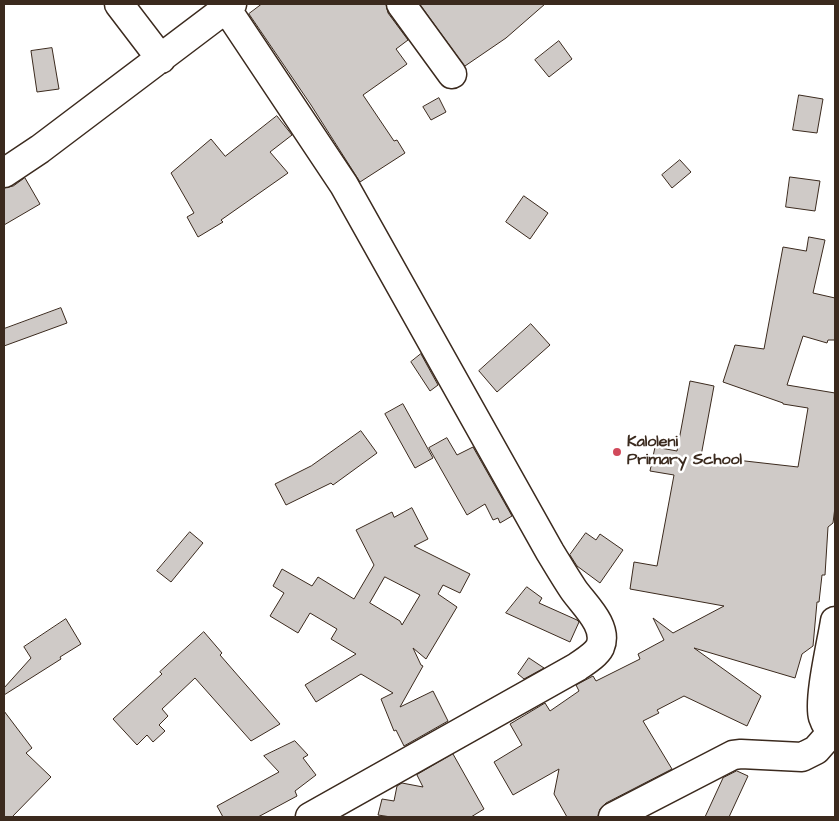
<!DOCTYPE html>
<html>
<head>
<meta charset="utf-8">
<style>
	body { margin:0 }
	#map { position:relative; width:839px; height:821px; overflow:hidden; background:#fff; font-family:"Architects Daughter",sans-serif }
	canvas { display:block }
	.frame { position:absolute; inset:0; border:5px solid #3b2a1e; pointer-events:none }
</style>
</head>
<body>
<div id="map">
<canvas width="839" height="821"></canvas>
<div class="frame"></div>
</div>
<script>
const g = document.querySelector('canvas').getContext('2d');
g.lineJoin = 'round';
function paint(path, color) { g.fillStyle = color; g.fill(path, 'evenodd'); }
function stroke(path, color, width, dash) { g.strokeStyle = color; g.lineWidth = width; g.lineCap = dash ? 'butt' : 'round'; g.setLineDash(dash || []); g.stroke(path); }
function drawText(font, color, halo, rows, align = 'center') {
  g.font = font + ' "Architects Daughter",sans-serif'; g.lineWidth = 5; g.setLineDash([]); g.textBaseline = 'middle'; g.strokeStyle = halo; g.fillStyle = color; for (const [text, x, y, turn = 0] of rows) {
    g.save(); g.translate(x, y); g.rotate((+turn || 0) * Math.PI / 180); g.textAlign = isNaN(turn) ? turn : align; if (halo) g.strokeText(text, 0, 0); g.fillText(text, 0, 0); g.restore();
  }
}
const building = new Path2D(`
	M262 4H386L388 13 408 40 396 49 407 64 363 95 394 141 397 140 405 153 360 182 311 105 249 14Z
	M420 4H545L506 38 465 66Z
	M559 41 572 59 549 77 535 60Z
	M52 48 59 89 37 92 31 51Z
	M799 95 823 99 817 133 793 130Z
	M439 98 446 112 431 120 423 107Z
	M277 116 292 135 270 152 288 173 221 220 223 222 198 237 187 217 194 213 171 173 211 139 225 156Z
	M680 160 691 172 672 188 662 175Z
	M790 177 820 181 815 211 786 207Z
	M25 178 40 204 4 225V188L13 186Z
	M524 196 548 213 530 239 506 222Z
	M809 237 825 240 813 293 835 298V340H828L827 343 803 336 787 385 835 393V507L833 523 828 527 825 575H822L819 602H817L813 646 802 654 795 678 694 648 761 696 747 726 684 696 657 710 659 713 643 721 672 769 606 803 600 809 598 817H567L554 794 559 769 513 795 494 762 522 745 510 724 545 703 550 711 579 691 576 685 593 676 596 681 640 659 638 654 664 640 653 618 673 633 724 606 630 589 634 562 657 566 674 475 650 471 655 447 677 451 690 381 714 386 701 456 798 467 808 408 783 404V403L723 382 735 345 764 349 783 247 806 251Z
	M61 308 67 323 4 346V329Z
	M531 324 550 345 497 392 479 371Z
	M421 354 438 385 430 391 411 362Z
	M403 404 433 458 415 468 385 414Z
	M361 431 377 453 333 485 331 483 286 505 275 484 311 466Z
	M447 438 457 455 473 447 512 516 500 523 498 518 493 520 485 504 467 515 429 448Z
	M412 508 428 539 414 546 470 574 460 593 443 585 438 594 457 607 426 659 413 648 421 665 423 666 400 707 433 691 448 721 404 746 396 730 394 731 381 699 393 693 361 674 316 702 305 685 356 654 331 639 337 629 310 613 298 633 270 616 284 593 273 586 282 569 312 586 318 577 354 599 374 565 356 530 392 512 394 517ZM385 577 420 595 402 625 400 621 370 603Z
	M190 532 203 543 171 582 157 571Z
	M586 533 596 540 600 534 623 550 600 583 577 566 570 555Z
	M527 587 542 598 539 603 577 620 579 622 570 642 506 613Z
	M66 619 81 644 60 657 61 659 4 695V688L31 658 24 647Z
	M204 632 222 653 220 655 280 724 251 741 195 678 162 709 168 716 159 725 165 731 153 742 147 735 137 745 113 719 162 674 160 672Z
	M529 658 544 668 524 679 518 674Z
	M4 711 32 748 26 753 51 777 12 817H4Z
	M295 741 308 755 303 758 316 775 295 791 297 796 258 817H223L217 806 279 772 264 756Z
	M453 754 484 809 471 817H391L378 815 382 799 394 801 397 786 402 783 423 787 417 775Z
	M737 771 748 776 729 817H705L723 778Z`);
paint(building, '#cfcac7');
stroke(building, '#3b2a1e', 1);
const minor = new Path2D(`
	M119 4 161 59
	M401 4 452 74
	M226 8 344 185 550 552C558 565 565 577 573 589 583 604 609 626 600 647 596 655 584 662 577 667L310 817
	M4 173 40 149 232 4
	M835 621C832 641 818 699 823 717 825 723 830 732 835 736
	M613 817 733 755 741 754 802 757 816 750 831 733`);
stroke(minor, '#3b2a1e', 31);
stroke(minor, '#fff', 28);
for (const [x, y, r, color] of [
	[617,452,5,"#d1495b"]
]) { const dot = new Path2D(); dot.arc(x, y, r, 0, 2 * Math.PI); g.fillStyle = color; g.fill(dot); stroke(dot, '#fff', 2); }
drawText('bold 16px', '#3b2a1e', '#fff', [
	["Kaloleni",627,443],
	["Primary School",627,461]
], 'left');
</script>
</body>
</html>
